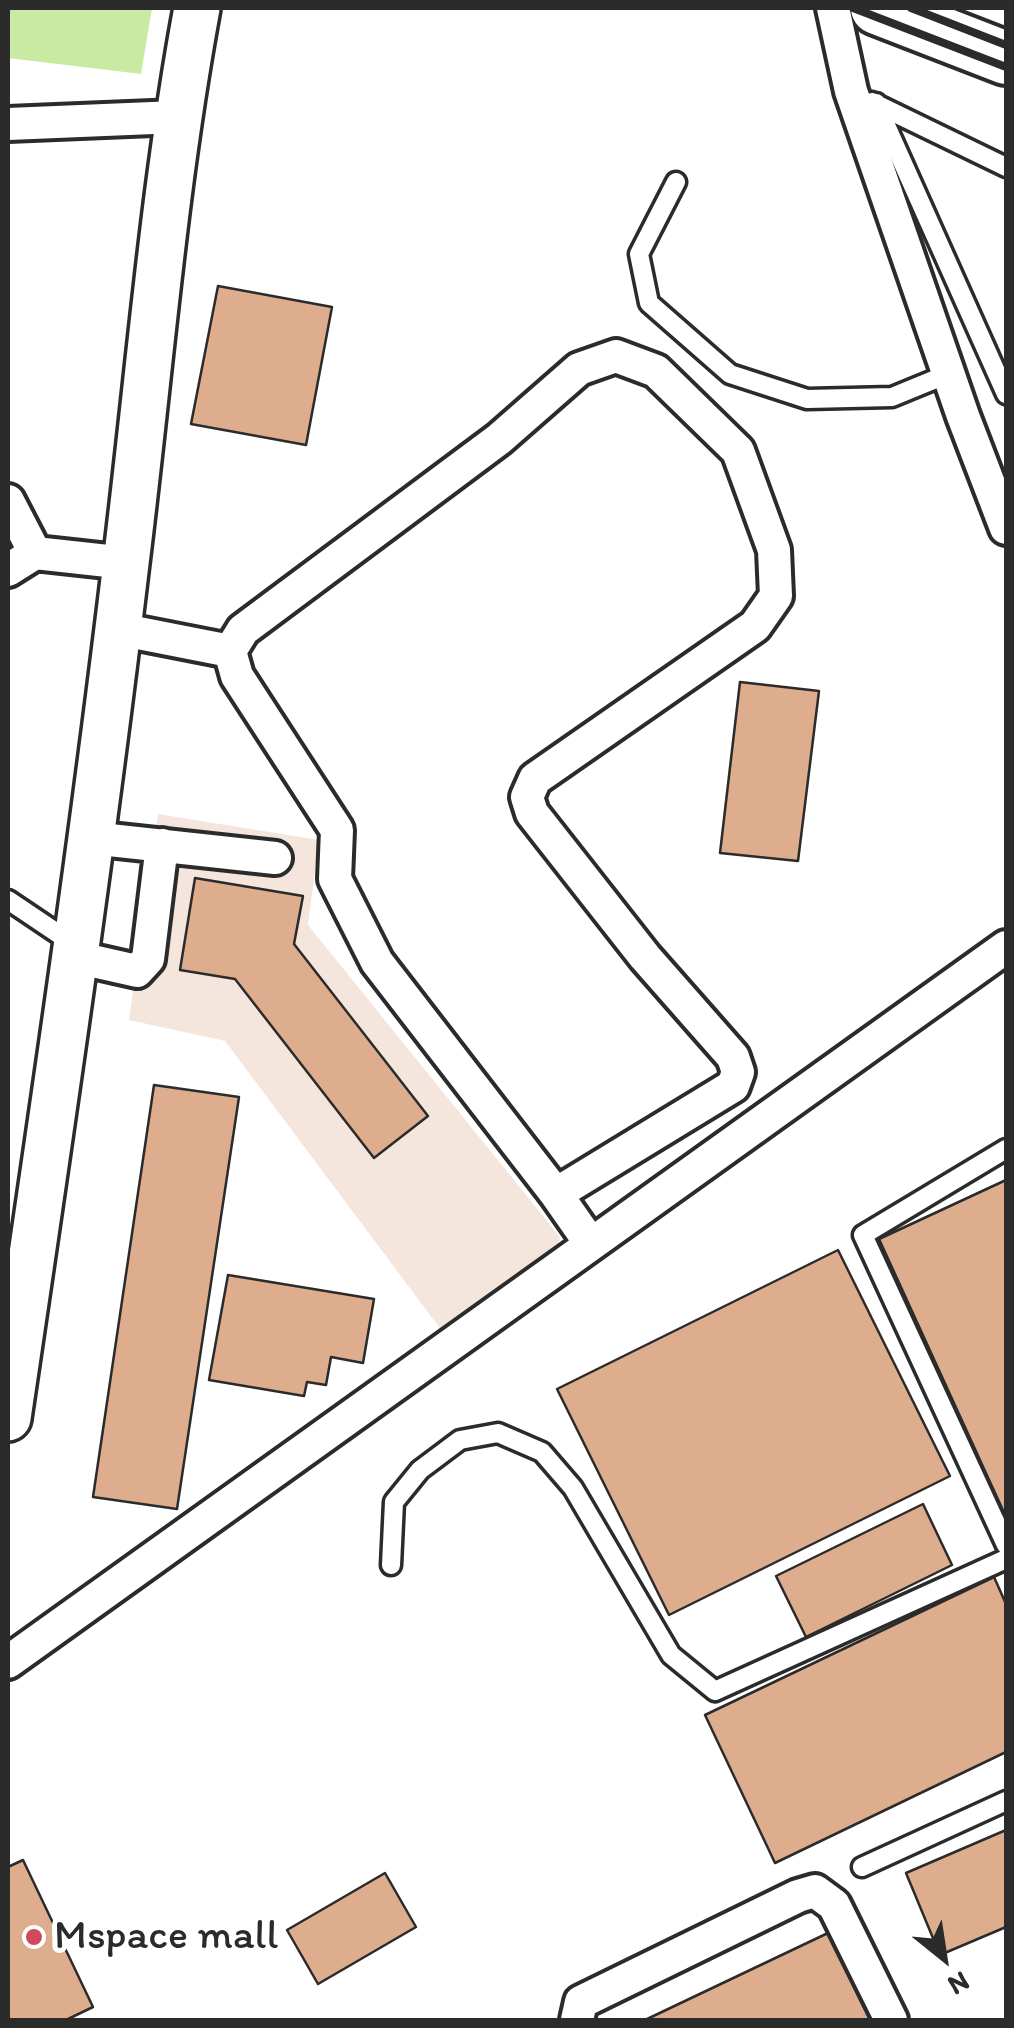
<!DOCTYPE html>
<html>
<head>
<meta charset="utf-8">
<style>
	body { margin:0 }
	#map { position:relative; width:1014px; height:2028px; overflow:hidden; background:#fff; font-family:Itim,sans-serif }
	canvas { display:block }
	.frame { position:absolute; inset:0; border:10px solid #2b2b2b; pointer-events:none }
	.north { position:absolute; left:894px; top:1908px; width:100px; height:100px; -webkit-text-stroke:8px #fff; paint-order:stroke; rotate:150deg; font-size:28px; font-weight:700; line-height:40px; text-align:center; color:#2b2b2b }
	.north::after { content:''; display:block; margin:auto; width:35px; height:45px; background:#2b2b2b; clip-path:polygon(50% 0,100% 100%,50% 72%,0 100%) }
</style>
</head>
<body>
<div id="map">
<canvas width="1014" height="2028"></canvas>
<div class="frame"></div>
<div class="north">N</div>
</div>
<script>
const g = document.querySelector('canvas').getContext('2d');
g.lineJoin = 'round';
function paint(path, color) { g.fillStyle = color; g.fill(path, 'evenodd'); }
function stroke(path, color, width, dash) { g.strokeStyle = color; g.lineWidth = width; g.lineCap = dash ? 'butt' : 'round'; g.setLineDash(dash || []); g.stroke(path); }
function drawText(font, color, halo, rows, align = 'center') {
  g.font = font + ' Itim,sans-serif'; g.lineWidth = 10; g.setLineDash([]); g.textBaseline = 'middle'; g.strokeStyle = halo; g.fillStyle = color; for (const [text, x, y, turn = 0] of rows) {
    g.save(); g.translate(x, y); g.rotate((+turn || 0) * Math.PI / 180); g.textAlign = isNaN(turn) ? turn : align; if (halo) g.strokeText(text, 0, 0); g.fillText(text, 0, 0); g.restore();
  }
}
paint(new Path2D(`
	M158 814 319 840 308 925 560 1237 558 1247 442 1331 225 1041 129 1020Z`), '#f5e6dd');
paint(new Path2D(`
	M8 8H152L141 74 8 58Z`), '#c9eaa2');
const building = new Path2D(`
	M218 286 332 307 306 445 191 424Z
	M740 682 819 691 798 861 720 853Z
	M195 878 303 896 294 944 428 1116 374 1158 235 979 180 970Z
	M154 1085 239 1097 177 1509 93 1497Z
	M1006 1180V1517L879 1239Z
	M838 1250 950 1476 669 1615 557 1389Z
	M228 1275 374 1299 363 1363 331 1357 326 1385 307 1382 304 1396 209 1380Z
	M923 1504 952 1565 806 1637 776 1576Z
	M994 1577 1006 1604V1752L775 1863 705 1715Z
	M1006 1830V1927L940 1955 906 1873Z
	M23 1860 93 2007 66 2020H8V1867Z
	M385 1873 416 1927 318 1984 287 1930Z
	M828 1933 870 2020H645Z`);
paint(building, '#ddad8e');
stroke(building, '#2b2b2b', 2.5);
const lane = new Path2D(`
	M872 102 1006 167
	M876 103 1006 394
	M676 182 639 254 649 303 730 374 807 399 892 397 948 374
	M8 900 72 943
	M1006 1149 863 1235 1006 1545
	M391 1565 394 1502 420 1470 460 1440 498 1433 542 1452 573 1488 671 1655 715 1691 1006 1559
	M862 1867 1006 1801`);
const street = new Path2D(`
	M833 8 851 91 963 416 1006 528
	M8 124 177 117
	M8 501 35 553 126 563
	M8 570 35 553
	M118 629 230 651
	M91 838 275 858
	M75 957 137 971 148 959 162 845
	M556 1194 733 1086 738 1072 733 1057 645 957 532 813 527 797 535 779 755 626 776 596 774 550 738 451 656 371 616 356 579 369 499 439 243 630 230 651 237 676 337 830 335 879 377 962 556 1194 591 1244
	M8 1662 1006 947
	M577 2020 581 2002 798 1896 815 1891 834 1905 891 2020`);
const secondary = new Path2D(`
	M8 1418C50 1133 92 849 126 563 149 378 163 191 197 8`);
const primary = new Path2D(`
	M877 8 1006 58`);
stroke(lane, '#2b2b2b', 25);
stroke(street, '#2b2b2b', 40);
stroke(secondary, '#2b2b2b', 52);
stroke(primary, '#2b2b2b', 60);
stroke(lane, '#fff', 18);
stroke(street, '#fff', 32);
stroke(secondary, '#fff', 45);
stroke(primary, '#fff', 52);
stroke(new Path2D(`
	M853 8 1006 67
	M911 8 1006 45`), '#2b2b2b', 8);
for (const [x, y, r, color] of [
	[34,1937,10,"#d1495b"]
]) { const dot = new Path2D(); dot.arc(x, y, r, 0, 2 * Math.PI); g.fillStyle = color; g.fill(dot); stroke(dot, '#fff', 4); }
drawText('42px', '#2b2b2b', '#fff', [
	["Mspace mall",54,1937]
], 'left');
</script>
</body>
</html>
